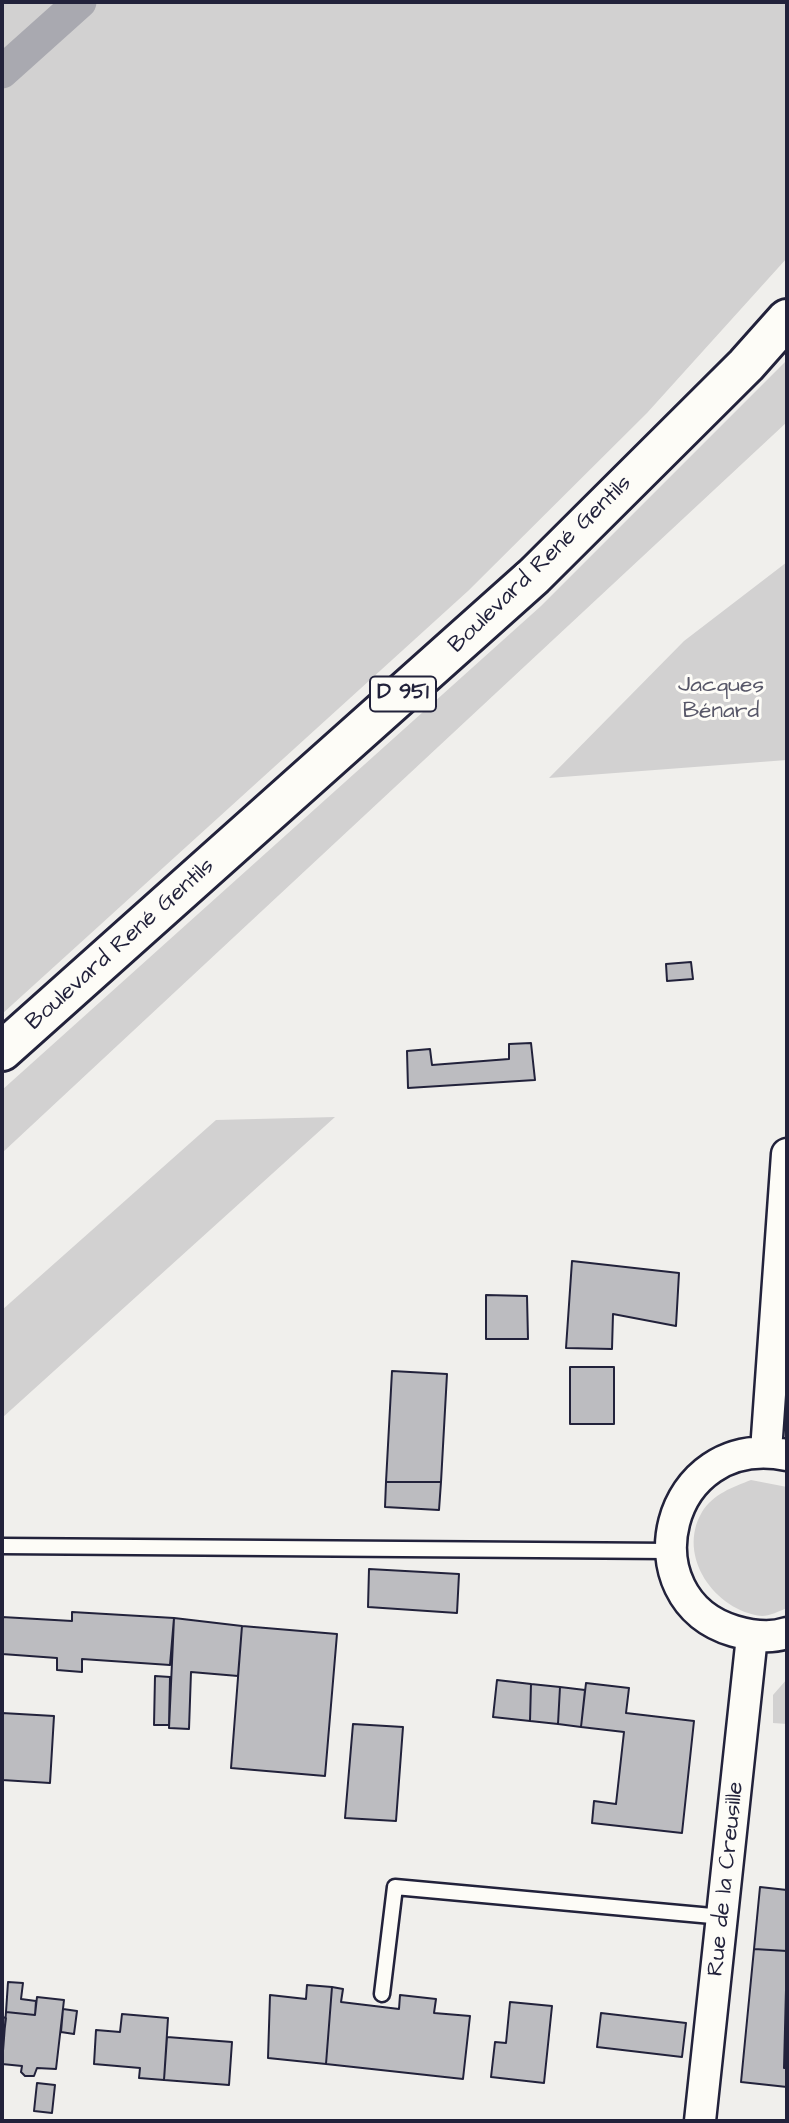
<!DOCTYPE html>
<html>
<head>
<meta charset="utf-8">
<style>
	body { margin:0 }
	#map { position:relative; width:789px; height:2123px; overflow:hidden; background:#f0efec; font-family:"Architects Daughter",sans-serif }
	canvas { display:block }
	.frame { position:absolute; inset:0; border:4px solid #22223b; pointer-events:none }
</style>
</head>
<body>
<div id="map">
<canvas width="789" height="2123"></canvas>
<div class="frame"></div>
</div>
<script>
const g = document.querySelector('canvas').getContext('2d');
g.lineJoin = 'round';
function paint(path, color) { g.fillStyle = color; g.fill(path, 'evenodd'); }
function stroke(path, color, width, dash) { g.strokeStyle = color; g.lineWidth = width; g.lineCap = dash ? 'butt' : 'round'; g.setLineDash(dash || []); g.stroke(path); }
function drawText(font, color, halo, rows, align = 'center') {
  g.font = font + ' "Architects Daughter",sans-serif'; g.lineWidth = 6; g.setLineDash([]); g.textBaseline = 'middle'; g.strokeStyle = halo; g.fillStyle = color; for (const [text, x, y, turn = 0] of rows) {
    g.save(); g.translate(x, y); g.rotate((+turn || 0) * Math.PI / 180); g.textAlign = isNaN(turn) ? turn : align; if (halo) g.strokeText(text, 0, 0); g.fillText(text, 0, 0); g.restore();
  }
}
paint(new Path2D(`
	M2 2H787V258L647 413 468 591 2 1014Z
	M787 360V422L2 1153V1090L541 606Z
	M787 562V760L549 778 684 641Z
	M335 1117 2 1418V1310L216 1120Z
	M751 1480 787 1487V1608C780 1611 769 1616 762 1616 715 1611 676 1556 702 1512 713 1494 733 1487 751 1480Z
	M787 1679V1724L773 1723V1695Z`), '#d2d1d1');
stroke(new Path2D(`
	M2 72 80 2`), '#a9a9b0', 33);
const building = new Path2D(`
	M691 962 693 979 667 981 666 964Z
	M531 1043 535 1080 408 1088 407 1051 430 1049 432 1065 509 1059V1044Z
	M572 1261 679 1273 676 1326 613 1314 612 1349 566 1348Z
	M486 1295 527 1296 528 1339H486Z
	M570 1367H614V1424H570Z
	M392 1371 447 1374 441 1482H386Z
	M386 1482H441L439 1510 385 1507Z
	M369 1569 459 1574 457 1613 368 1607Z
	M72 1612 174 1618 170 1665 82 1659V1672L57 1670V1658L2 1654V1617L72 1621Z
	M174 1618 242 1626 238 1676 191 1672 189 1729 169 1728Z
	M242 1626 337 1634 325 1776 231 1768Z
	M155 1676 170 1677 169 1725H154Z
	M497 1680 531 1684 530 1721 493 1717Z
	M586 1683 629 1688 626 1713 694 1721 682 1833 592 1823 594 1801 616 1804 624 1732 581 1727Z
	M531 1684 560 1687 558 1724 530 1721Z
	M560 1687 585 1690 581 1727 558 1724Z
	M2 1713 54 1716 50 1783 2 1780Z
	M353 1724 403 1727 396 1821 345 1818Z
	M760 1887 787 1890V1951L754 1949Z
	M754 1949 787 1951 784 2068H787V2087L741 2082Z
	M8 1982 23 1983 21 1999 36 2001 35 2015 6 2012Z
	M307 1985 332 1987 326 2064 268 2058 270 1995 306 1999Z
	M332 1987 343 1989 341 2002 399 2009 400 1995 436 1999 434 2013 470 2016 463 2079 326 2064Z
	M37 1997 64 2000 56 2069 37 2068 34 2076H25L21 2072 22 2066 2 2064 6 2012 35 2015Z
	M510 2002 552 2006 544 2083 491 2077 495 2042 506 2043Z
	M63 2009 77 2011 74 2034 61 2032Z
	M601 2013 686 2023 682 2057 597 2047Z
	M122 2014 168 2018 164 2080 139 2078 140 2068 94 2064 96 2030 120 2032Z
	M2 2017 6 2018 2 2051Z
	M787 2030V2068H784Z
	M167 2037 232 2042 229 2085 164 2080Z
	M37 2083 55 2085 52 2113 34 2111Z`);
paint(building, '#bcbcc0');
stroke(building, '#22223b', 2);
const service = new Path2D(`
	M2 1546 670 1551
	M382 1994 395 1887 723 1917`);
const minor = new Path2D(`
	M766 1451 787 1154
	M787 1455C664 1431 627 1599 734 1631 751 1636 770 1639 787 1633
	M700 2121 752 1636`);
const primary = new Path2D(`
	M2 1051 534 576 746 365 787 319`);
stroke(service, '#22223b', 19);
stroke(minor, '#22223b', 35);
stroke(primary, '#22223b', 44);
stroke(service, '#fdfcf7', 14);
stroke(minor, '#fdfcf7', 30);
stroke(primary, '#fdfcf7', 38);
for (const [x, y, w] of [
	[403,694,66]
]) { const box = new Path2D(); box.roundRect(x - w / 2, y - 17.5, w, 35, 5); g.fillStyle = '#fdfcf7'; g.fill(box); stroke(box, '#22223b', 2); }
drawText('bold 21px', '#22223b', null, [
	["D 951",403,694]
]);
drawText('23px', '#22223b', '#fdfcf7', [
	["Boulevard René Gentils",541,565,-44],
	["Boulevard René Gentils",121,945,-42],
	["Rue de la Creusille",727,1879,-84]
]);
drawText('23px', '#575768', '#fdfcf7', [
	["Jacques",721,686],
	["Bénard",721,712]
]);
</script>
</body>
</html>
